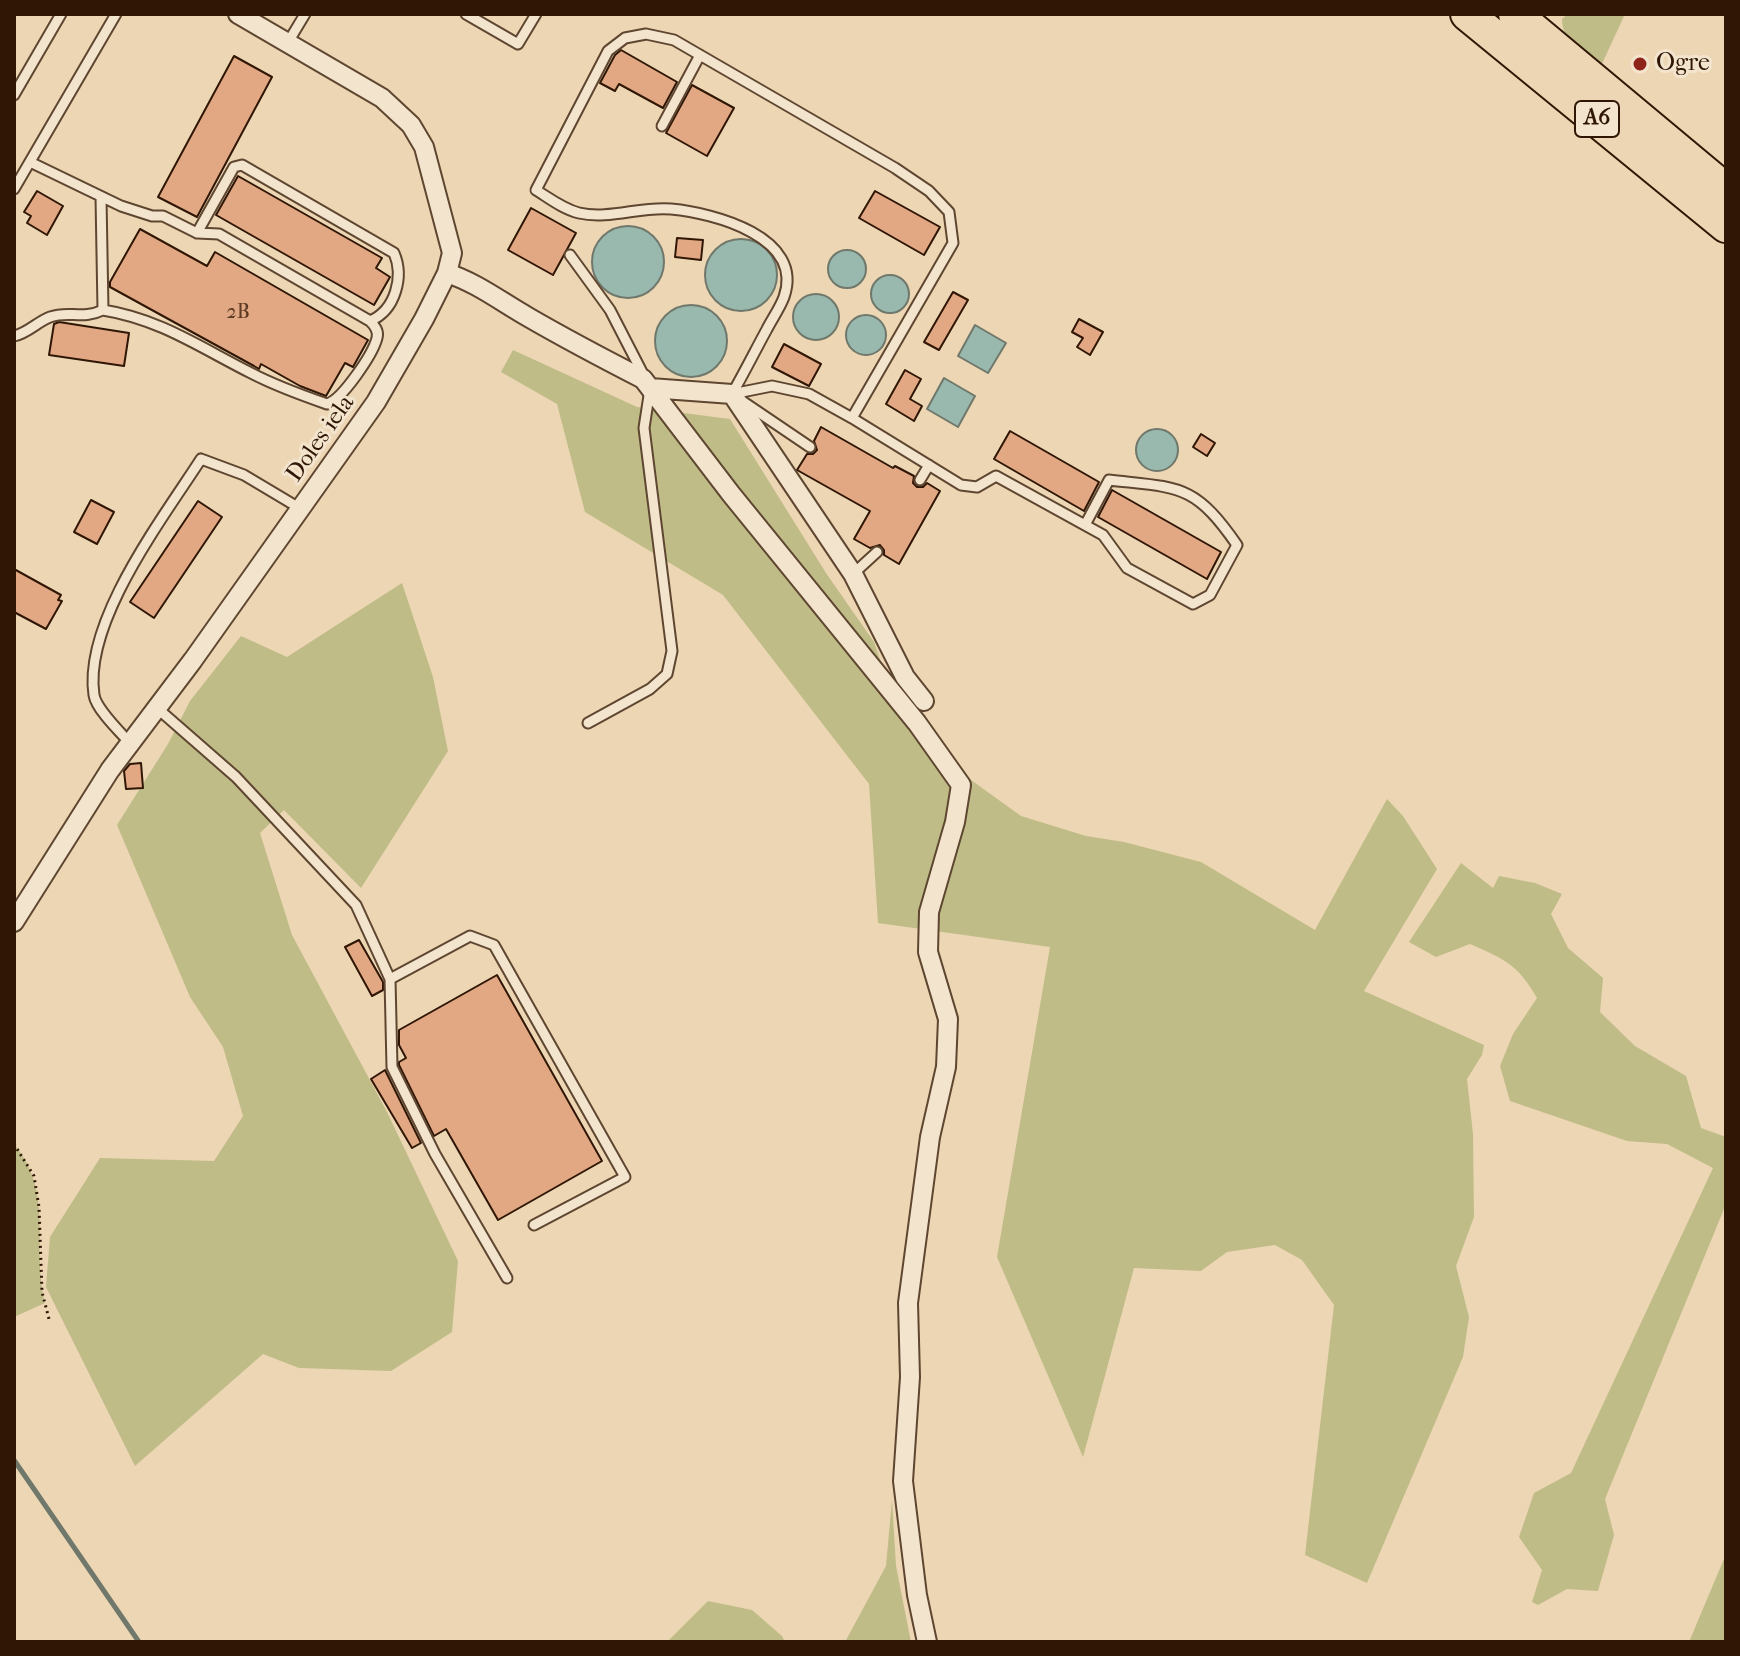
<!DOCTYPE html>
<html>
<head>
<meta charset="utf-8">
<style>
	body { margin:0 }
	#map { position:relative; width:1740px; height:1656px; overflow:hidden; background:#edd6b3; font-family:"IM FELL French Canon",serif }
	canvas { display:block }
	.frame { position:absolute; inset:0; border:16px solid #2f1605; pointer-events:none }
</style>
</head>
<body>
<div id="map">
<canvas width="1740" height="1656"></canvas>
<div class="frame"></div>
</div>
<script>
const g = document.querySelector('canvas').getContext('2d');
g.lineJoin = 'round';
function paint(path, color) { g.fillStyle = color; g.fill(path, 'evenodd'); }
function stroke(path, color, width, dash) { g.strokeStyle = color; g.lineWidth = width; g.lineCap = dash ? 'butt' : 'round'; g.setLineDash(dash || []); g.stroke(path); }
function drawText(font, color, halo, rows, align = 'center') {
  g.font = font + ' "IM FELL French Canon",serif'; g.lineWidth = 6; g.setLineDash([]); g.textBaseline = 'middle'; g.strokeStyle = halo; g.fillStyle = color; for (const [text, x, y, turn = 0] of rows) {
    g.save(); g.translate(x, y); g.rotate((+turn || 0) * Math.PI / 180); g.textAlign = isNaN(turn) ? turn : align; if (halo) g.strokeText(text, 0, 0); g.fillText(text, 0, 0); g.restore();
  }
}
paint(new Path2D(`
	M1568 14H1625L1601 66C1584 54 1562 43 1562 19Z
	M513 350 637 407 730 419 826 573 874 642 901 720 953 767 1021 816 1086 836 1124 842 1201 862 1315 930 1387 799 1403 816 1437 869 1364 991 1484 1045 1482 1055 1467 1079 1473 1134 1474 1217 1456 1266 1469 1317 1463 1357 1367 1583 1305 1555 1334 1305 1302 1260 1275 1245 1227 1252 1201 1271 1134 1268 1083 1457 997 1257 1050 947 878 923 869 784 723 595 585 512 557 404 501 372Z
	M402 583 433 677 448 751 361 888 284 810 260 833 292 935 387 1112 458 1261 452 1332 391 1371 299 1368 263 1354 135 1466 46 1287 50 1237 100 1158 214 1161 243 1116 223 1047 190 997 117 825 168 744 190 701 241 636 287 657Z
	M1461 863 1493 888 1499 876 1535 883 1562 894 1551 914 1568 948 1603 978 1600 1012 1635 1046 1686 1076 1701 1128 1726 1137V1204L1605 1499 1614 1535 1598 1591 1567 1589 1538 1605 1532 1602 1542 1570 1519 1537 1534 1493 1571 1473 1713 1168 1667 1144 1627 1141 1510 1101 1500 1066 1513 1034 1537 998C1518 965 1505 959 1470 944L1436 957 1409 942Z
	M14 1144C55 1193 31 1246 45 1303L14 1317Z
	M892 1500 896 1566 911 1642H845L886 1566Z
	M1726 1554V1636L1723 1642H1689Z
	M708 1601 752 1610 782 1636 785 1642H667Z`), '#bfbc88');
const water = new Path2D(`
	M592 262a36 36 0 1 1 72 0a36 36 0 1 1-72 0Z
	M705 275a36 36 0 1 1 72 0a36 36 0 1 1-72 0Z
	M828 269a19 19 0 1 1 38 0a19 19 0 1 1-38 0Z
	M871 294a19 19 0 1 1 38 0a19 19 0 1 1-38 0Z
	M793 317a23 23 0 1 1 46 0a23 23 0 1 1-46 0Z
	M655 341a36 36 0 1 1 72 0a36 36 0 1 1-72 0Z
	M846 335a20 20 0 1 1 40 0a20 20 0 1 1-40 0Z
	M975 325 1006 343 988 373 958 356Z
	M944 378 975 396 958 427 927 409Z
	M1136 450a21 21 0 1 1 42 0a21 21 0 1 1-42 0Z`);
paint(water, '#99b9af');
stroke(water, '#6f786b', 2);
stroke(new Path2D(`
	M14 1460 139 1642`), '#6f786b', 5);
const building = new Path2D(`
	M621 50 677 82 663 108 619 84 615 91 600 83 615 55Z
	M234 56 272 77 197 217 158 197Z
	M692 85 734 108 707 156 666 133Z
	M238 176 382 258 376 268 390 277 374 305 216 215Z
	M37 191 63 206 47 235 27 223 31 216 24 212Z
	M875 191 940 227 924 255 859 218Z
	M531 208 576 233 553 275 508 250Z
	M140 229 207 266 215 252 368 340 353 367 345 363 326 396 300 386 261 364 259 369 254 366 110 287V282Z
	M677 238 703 240 701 260 675 257Z
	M953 292 968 300 939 350 924 342Z
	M1079 319 1103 332 1090 355 1077 347 1083 338 1072 332Z
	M59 322 129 333 124 366 49 355 54 324Z
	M784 344 821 364 809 386 772 367Z
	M905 370 921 379 910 399 922 406 914 421 886 404Z
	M821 427 893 468 895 466 914 476 913 483 917 487H923L927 483 940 491 899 564 884 555V550L880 545 870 548 854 539 870 511 797 470 807 454H813L817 450 814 441Z
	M1010 431 1099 482 1084 511 994 459Z
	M1201 434 1215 443 1207 456 1193 447Z
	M1112 490 1221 552 1207 579 1098 517Z
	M91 500 114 512 97 544 74 532Z
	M198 501 222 517 154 618 130 602Z
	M14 569 61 595 58 600 62 601 46 629 14 612Z
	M141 763 143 788 126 789 124 771 130 764Z
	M359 940 383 982V990L372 996 345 947Z
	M497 975 602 1161 498 1220 446 1129 434 1136 399 1065V1062L406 1058 399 1045V1030Z
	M385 1070 421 1143 412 1148 371 1079Z`);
paint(building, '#e1a883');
stroke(building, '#2f1605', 2);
const lane = new Path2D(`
	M466 14 518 44 536 14
	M646 34 674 40 895 168 929 191 949 212 953 243 852 418 809 394 772 386 732 394C744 373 755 351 767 329 772 319 780 308 784 297 805 237 714 213 671 209 641 206 609 220 579 213 563 209 549 198 536 190L608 51 625 38Z
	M287 44 305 14
	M14 95 61 14
	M662 126 700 55
	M30 162 121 206 152 216H163L197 233 219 234 370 321C396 310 404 276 394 253L242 165 234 167 197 233
	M14 189 116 14
	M570 255 610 310 644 376
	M103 310C160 319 201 348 251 373 276 386 301 395 327 404 342 400 373 354 377 338 379 331 375 326 370 321
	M14 336C28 333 37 322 50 317 69 310 82 320 103 310L101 197
	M742 401 810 447
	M852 418 961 485 977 487 996 476 1103 535 1127 568 1193 604 1210 595 1237 545C1194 483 1179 488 1109 480L1085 525
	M920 480 929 465
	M853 574 877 552
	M157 708 236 777 356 905 390 979 392 1067 435 1154 507 1278
	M588 723 650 689 667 674 672 651 644 428 650 389
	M130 743C120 732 96 709 94 695 83 622 163 518 201 459L244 475 301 509
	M390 979 470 936 494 945 625 1177 534 1225`);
const street = new Path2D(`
	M447 273C477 283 500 301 528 317 566 339 604 359 643 379L650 388 732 394 853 574 905 677 924 701
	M650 388 731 494 917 723 961 785 955 822 929 912 928 952 948 1019 946 1067 930 1137 908 1303 910 1377 903 1481 917 1595 927 1642
	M14 922 110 770 193 660 376 402 424 319 447 273 452 253 424 147 411 125 382 98 238 14`);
const highway = new Path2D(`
	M1467 14 1726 226
	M1515 14 1726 190`);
stroke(lane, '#5e4630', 13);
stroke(street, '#5e4630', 22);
stroke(highway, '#2f1605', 36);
stroke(new Path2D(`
	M14 1144 34 1176 39 1207 42 1292 49 1319`), '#2f1605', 3, [2, 4]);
stroke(lane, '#f3e4ce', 9);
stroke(street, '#f3e4ce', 18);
stroke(highway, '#edd6b3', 32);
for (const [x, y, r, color] of [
	[1640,64,8,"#8f2418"]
]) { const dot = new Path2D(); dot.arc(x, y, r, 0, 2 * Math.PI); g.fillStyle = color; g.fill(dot); stroke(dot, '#f3e4ce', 3); }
drawText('20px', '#5c3a24', null, [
	["2B",238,313]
]);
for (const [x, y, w] of [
	[1597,119,44]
]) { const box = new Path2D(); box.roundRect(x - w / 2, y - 18, w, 36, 6); g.fillStyle = '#f3e4ce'; g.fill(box); stroke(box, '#2f1605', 2); }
drawText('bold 22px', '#2f1605', null, [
	["A6",1597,119]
]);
drawText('24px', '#2f1605', '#f3e4ce', [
	["Ogre",1656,64]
], 'left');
drawText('24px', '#2f1605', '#f3e4ce', [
	["Doles iela",321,439,-55]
]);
</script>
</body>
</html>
